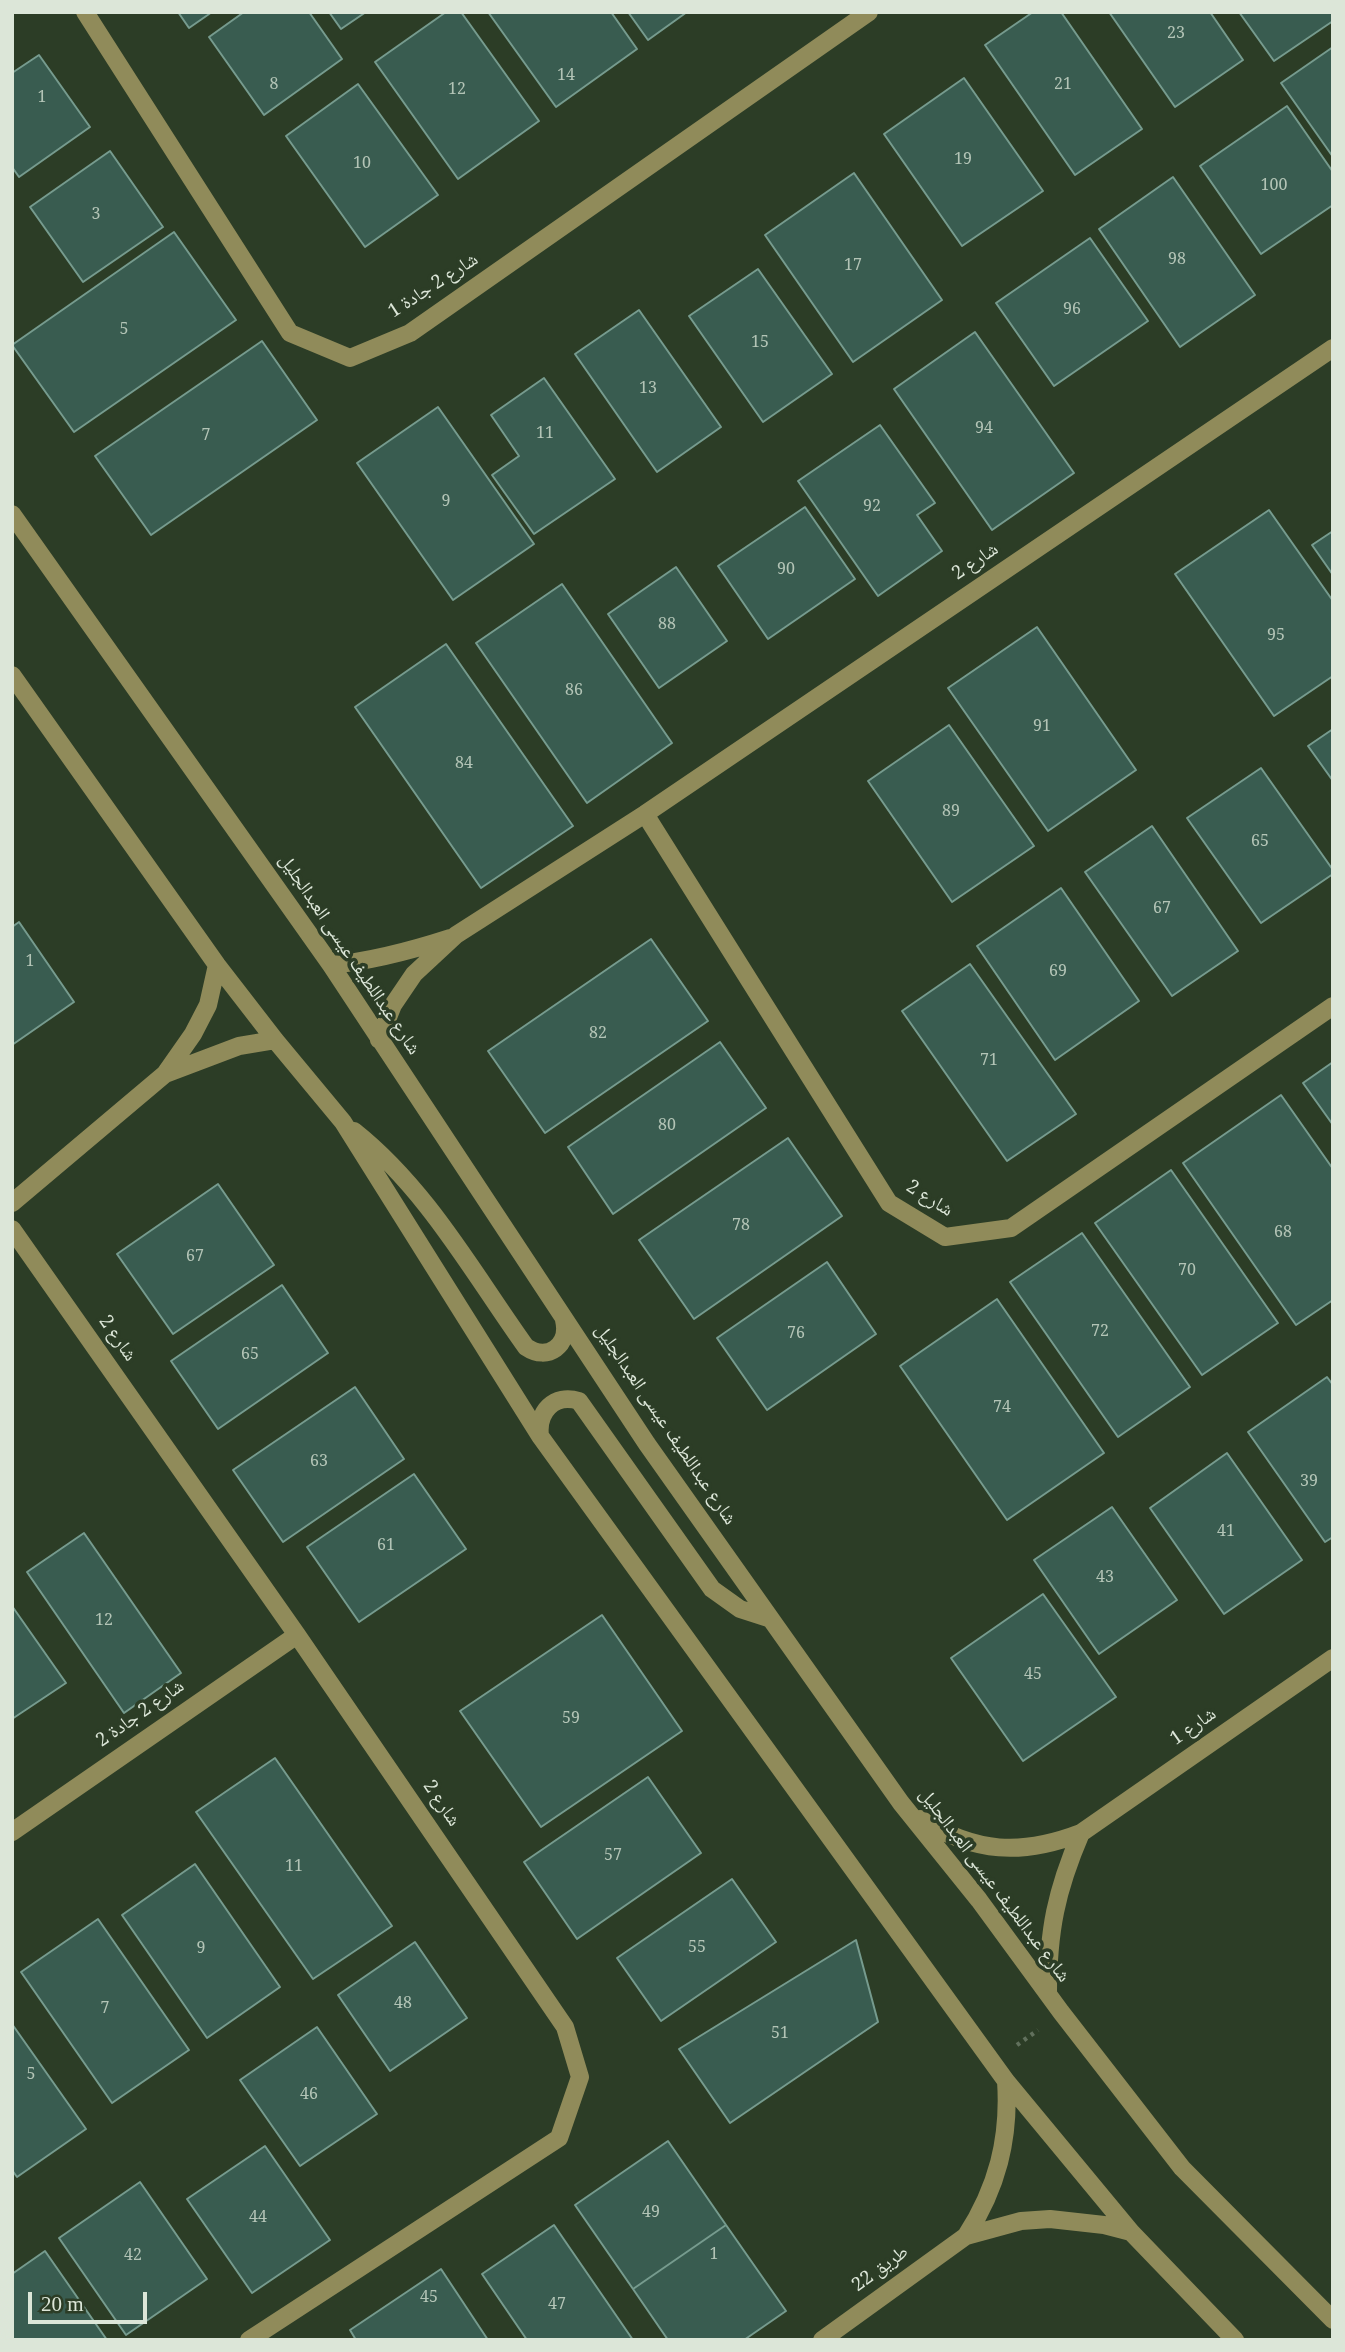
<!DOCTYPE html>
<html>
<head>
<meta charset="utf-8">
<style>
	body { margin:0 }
	#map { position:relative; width:1345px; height:2352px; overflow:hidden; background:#2c3d26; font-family:Georgia,serif }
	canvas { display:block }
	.frame { position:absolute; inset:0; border:14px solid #dce6d8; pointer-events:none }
	.scale { position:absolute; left:28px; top:2292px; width:119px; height:32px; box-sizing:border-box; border:4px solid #dce6d8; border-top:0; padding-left:9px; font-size:21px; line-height:24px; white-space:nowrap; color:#dce6d8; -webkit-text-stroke:5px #2c3d26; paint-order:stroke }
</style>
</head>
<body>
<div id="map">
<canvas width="1345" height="2352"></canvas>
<div class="frame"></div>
<div class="scale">20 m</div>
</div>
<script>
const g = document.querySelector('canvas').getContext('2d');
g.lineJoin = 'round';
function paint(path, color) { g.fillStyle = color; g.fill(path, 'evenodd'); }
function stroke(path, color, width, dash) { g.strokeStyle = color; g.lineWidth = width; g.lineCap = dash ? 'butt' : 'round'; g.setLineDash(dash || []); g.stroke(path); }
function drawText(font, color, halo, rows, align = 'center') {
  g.font = font + ' Georgia,"Noto Naskh Arabic",serif'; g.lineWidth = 7; g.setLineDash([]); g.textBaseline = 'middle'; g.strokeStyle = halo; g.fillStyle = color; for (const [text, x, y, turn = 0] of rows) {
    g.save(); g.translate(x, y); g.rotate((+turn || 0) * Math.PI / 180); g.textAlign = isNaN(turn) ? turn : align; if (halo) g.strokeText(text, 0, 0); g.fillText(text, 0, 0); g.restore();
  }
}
const building = new Path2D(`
	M178 12H212L189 28Z
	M244 12H309L342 59 264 115 209 37Z
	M329 12H366L341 29Z
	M446 12H461L539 121 458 179 375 62Z
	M488 12H611L637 49 556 107Z
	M628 12H687L648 40Z
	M1033 12H1061L1142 129 1075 175 985 45Z
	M1109 12H1210L1243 60 1175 107Z
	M1239 12H1333V21L1274 61Z
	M1333 47V157L1281 83Z
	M39 55 90 127 19 177 12 167V73Z
	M964 78 1043 191 962 246 884 134Z
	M358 84 438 195 365 247 286 136Z
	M1287 106 1333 172V205L1261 254 1200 166Z
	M110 151 163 227 83 282 30 207Z
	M854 173 942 300 853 362 765 235Z
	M1173 177 1255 295 1180 347 1099 229Z
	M174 232 236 320 74 432 12 345Z
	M1090 238 1148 321 1054 386 996 303Z
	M758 269 832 374 763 422 689 316Z
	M639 310 721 427 657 472 575 354Z
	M975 332 1074 473 992 530 894 389Z
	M262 341 317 420 151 535 95 456Z
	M544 378 615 479 534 534 492 475 519 456 491 415Z
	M438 407 534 544 453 600 357 463Z
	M880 425 935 503 917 515 942 551 878 596 798 481Z
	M805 507 855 579 768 639 718 566Z
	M1269 510 1333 601V676L1274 716 1175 574Z
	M1333 531V575L1312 545Z
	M676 567 727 641 659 688 608 614Z
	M562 584 672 743 587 803 476 643Z
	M1037 627 1136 770 1048 831 948 688Z
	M446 644 573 826 481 888 355 707Z
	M949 725 1034 846 952 902 868 781Z
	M1333 729V781L1308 746Z
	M1261 768 1333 870V874L1261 923 1187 818Z
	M1152 826 1238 951 1172 996 1085 872Z
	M1061 888 1139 1001 1055 1060 977 946Z
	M19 922 74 1002 12 1045V927Z
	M651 939 708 1021 545 1133 488 1051Z
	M970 964 1076 1114 1007 1161 902 1011Z
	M720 1042 766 1108 613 1214 568 1147Z
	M1333 1062V1125L1303 1083Z
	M1281 1095 1333 1169V1300L1296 1325 1183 1163Z
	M788 1138 842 1216 694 1319 639 1240Z
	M1171 1170 1278 1323 1202 1375 1095 1223Z
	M218 1184 274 1265 173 1334 117 1254Z
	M1082 1233 1190 1387 1118 1437 1010 1282Z
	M827 1262 876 1334 767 1410 717 1338Z
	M282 1285 328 1353 218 1429 171 1361Z
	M997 1299 1104 1453 1007 1520 900 1366Z
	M1327 1377 1333 1385V1537L1325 1542 1248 1432Z
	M355 1387 404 1459 283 1542 233 1470Z
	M1227 1453 1302 1560 1224 1614 1150 1508Z
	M414 1474 466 1549 359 1622 307 1547Z
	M1112 1507 1177 1600 1099 1654 1034 1560Z
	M84 1533 181 1673 124 1713 27 1572Z
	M1043 1594 1116 1697 1023 1761 951 1658Z
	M12 1606 66 1683 12 1719Z
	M602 1615 682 1731 541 1827 460 1711Z
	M275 1758 392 1926 313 1979 196 1812Z
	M648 1777 701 1853 577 1939 524 1862Z
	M195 1864 280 1987 207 2038 122 1915Z
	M732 1879 776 1942 661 2021 617 1958Z
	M98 1919 189 2050 112 2103 21 1972Z
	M856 1940 878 2022 730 2123 679 2049Z
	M415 1942 467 2018 390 2071 338 1995Z
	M12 2024 86 2129 17 2177 12 2170Z
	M317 2027 377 2114 300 2166 240 2080Z
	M668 2141 726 2225 633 2289 575 2205Z
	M265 2146 330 2240 252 2293 187 2199Z
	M140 2182 207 2279 126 2335 59 2238Z
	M554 2225 633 2340H527L482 2274Z
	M726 2225 786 2311 744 2340H668L633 2289Z
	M45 2251 107 2340H12V2274Z
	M441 2269 488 2340H356L350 2330Z`);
paint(building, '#395c50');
stroke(building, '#769b8e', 2);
stroke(new Path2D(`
	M1017 2045 1038 2030`), '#61705c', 4.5, [3.5, 5]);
stroke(new Path2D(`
	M85 12 290 333 350 358 410 333 869 12
	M12 514 331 965 647 1444 901 1803 979 1900 1061 2012 1182 2168 1333 2320
	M12 675 217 965 275 1040 343 1122 540 1436 1006 2081 1131 2232 1235 2340
	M645 814 889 1203 945 1237 1011 1228 1333 1006
	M331 965C373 961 410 951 450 938
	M379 1040 393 1005 414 974 456 935 645 814 1333 348
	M165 1074 239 1046 275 1040
	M354 1131C427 1189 473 1273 526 1347 548 1362 570 1345 564 1320
	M12 1203 165 1074 193 1034 208 1005 217 965
	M12 1229 297 1635 565 2027 580 2077 559 2138 249 2340
	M540 1436C537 1412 554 1393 579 1401L712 1589 740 1609 771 1619
	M920 1819C976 1853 1021 1856 1081 1833L1333 1658
	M12 1832 297 1635
	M1048 1994C1048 1931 1056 1891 1081 1833
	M966 2236C997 2188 1010 2139 1006 2081
	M822 2340 966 2236 1021 2221 1050 2219 1104 2225 1131 2232`), '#908b5a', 18);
drawText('16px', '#b3c4b6', null, [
	["23",1176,36],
	["14",566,78],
	["8",274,87],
	["21",1063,87],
	["12",457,92],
	["1",42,100],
	["19",963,162],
	["10",362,166],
	["100",1274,188],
	["3",96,217],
	["98",1177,262],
	["17",853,268],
	["96",1072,312],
	["5",124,332],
	["15",760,345],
	["13",648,391],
	["94",984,431],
	["11",545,436],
	["7",206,438],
	["9",446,504],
	["92",872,509],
	["90",786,572],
	["88",667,627],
	["95",1276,638],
	["86",574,693],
	["91",1042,729],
	["84",464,766],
	["89",951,814],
	["65",1260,844],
	["67",1162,911],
	["1",30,964],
	["69",1058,974],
	["82",598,1036],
	["71",989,1063],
	["80",667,1128],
	["78",741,1228],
	["68",1283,1235],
	["67",195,1259],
	["70",1187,1273],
	["72",1100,1334],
	["76",796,1336],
	["65",250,1357],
	["74",1002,1410],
	["63",319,1464],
	["39",1309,1484],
	["41",1226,1534],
	["61",386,1548],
	["43",1105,1580],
	["12",104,1623],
	["45",1033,1677],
	["59",571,1721],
	["57",613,1858],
	["11",294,1869],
	["55",697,1950],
	["9",201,1951],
	["48",403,2006],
	["7",105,2011],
	["51",780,2036],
	["5",31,2077],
	["46",309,2097],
	["49",651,2215],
	["44",258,2220],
	["1",714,2257],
	["42",133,2258],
	["45",429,2300],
	["47",557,2307]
]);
drawText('19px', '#dce6d8', '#2c3d26', [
	["شارع 2 جادة 1",435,288,-33],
	["شارع 2",977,564,-34],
	["شارع عبداللطيف عيسى العبدالجليل",347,956,56],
	["شارع 2",928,1201,32],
	["شارع 2",115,1340,55],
	["شارع عبداللطيف عيسى العبدالجليل",663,1426,56],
	["شارع 2 جادة 2",142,1716,-35],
	["شارع 1",1195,1729,-35],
	["شارع 2",439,1805,56],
	["شارع عبداللطيف عيسى العبدالجليل",992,1887,53],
	["طريق 22",882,2271,-36]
]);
</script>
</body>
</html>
